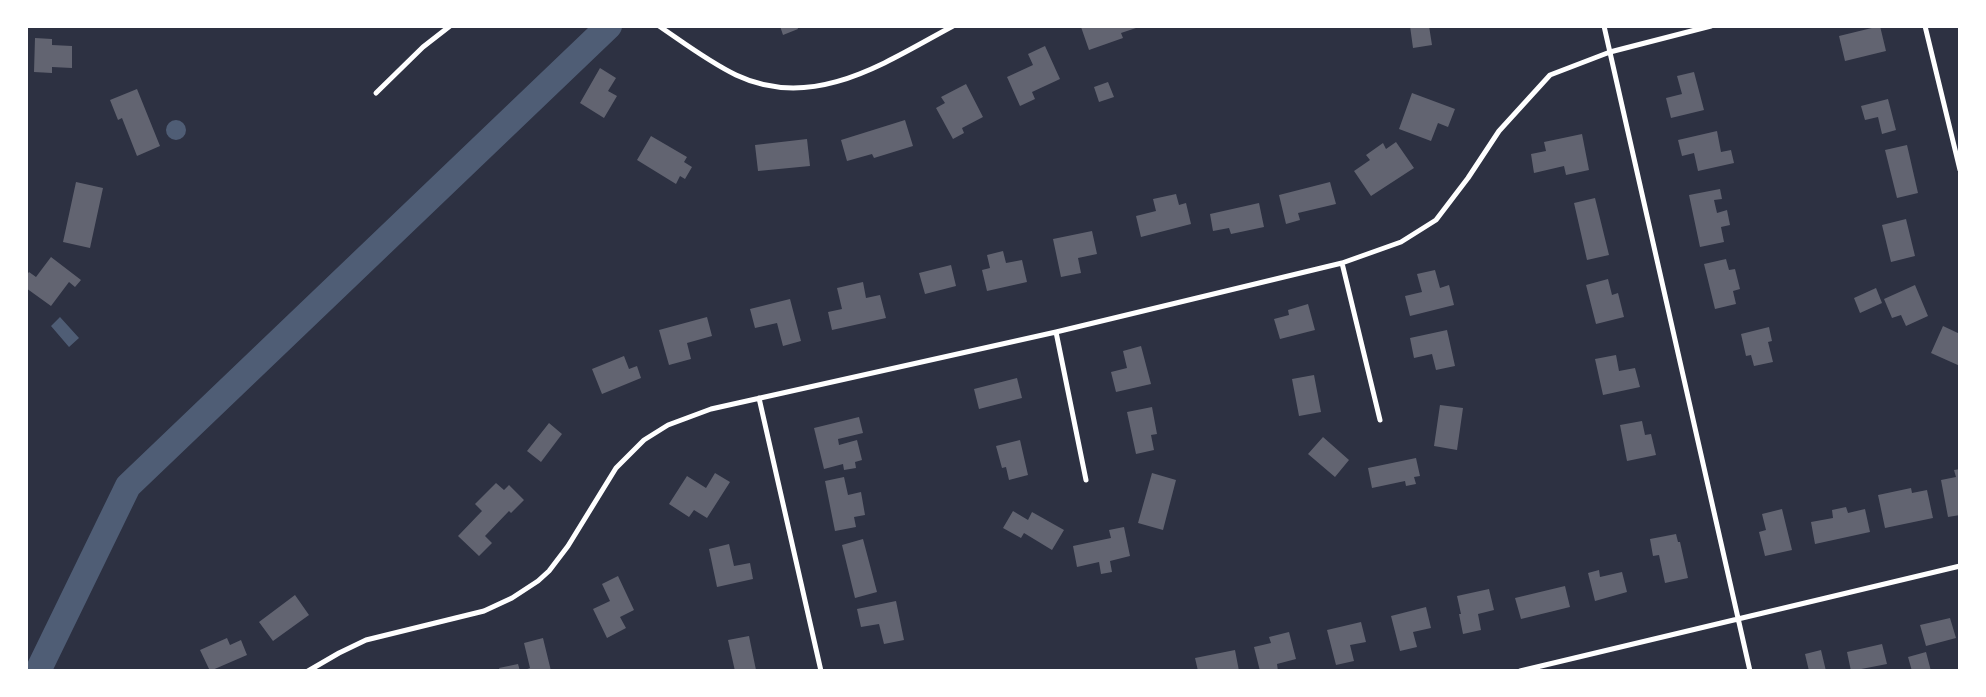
<!DOCTYPE html>
<html>
<head>
<meta charset="utf-8">
<style>
	body { margin:0 }
	#map { position:relative; width:1986px; height:697px; overflow:hidden; background:#2d3142; font-family:"Fira Sans Condensed",sans-serif }
	canvas { display:block }
	.frame { position:absolute; inset:0; border:28px solid #fff; pointer-events:none }
</style>
</head>
<body>
<div id="map">
<canvas width="1986" height="697"></canvas>
<div class="frame"></div>
</div>
<script>
const g = document.querySelector('canvas').getContext('2d');
g.lineJoin = 'round';
function paint(path, color) { g.fillStyle = color; g.fill(path, 'evenodd'); }
function stroke(path, color, width, dash) { g.strokeStyle = color; g.lineWidth = width; g.lineCap = dash ? 'butt' : 'round'; g.setLineDash(dash || []); g.stroke(path); }
paint(new Path2D(`
	M166 130a10 10 0 1 1 20 0a10 10 0 1 1-20 0Z
	M60 317 79 338 69 347 51 326Z`), '#4f5d75');
stroke(new Path2D(`
	M38 671 128 486 609 26`), '#4f5d75', 26);
paint(new Path2D(`
	M780 26H797L798 29 783 35Z
	M1085 26H1139V27L1121 33 1123 38 1089 50 1081 27Z
	M1410 26H1429L1432 45 1413 48Z
	M1880 26 1886 51 1845 61 1839 36Z
	M35 38 52 39V45L72 46V68L52 67V73L34 72Z
	M1045 46 1060 79 1032 92 1035 99 1020 106 1007 77 1033 65 1028 54Z
	M600 68 616 78 608 91 617 96 604 118 580 103Z
	M1694 72 1704 110 1671 118 1666 98 1682 94 1677 76Z
	M1108 82 1114 97 1099 102 1094 87Z
	M966 84 983 117 962 128 964 133 953 139 936 108 945 103 941 97Z
	M137 89 160 146 137 156 122 118 118 120 110 100Z
	M1412 93 1455 109 1448 127 1438 123 1431 141 1399 129Z
	M1888 99 1896 130 1882 134 1878 117 1865 120 1861 106Z
	M905 120 913 146 874 158 872 154 847 161 841 140Z
	M1717 131 1721 152 1731 150 1734 163 1698 171 1694 153 1682 156 1678 140Z
	M1582 134 1589 170 1566 175 1564 166 1534 173 1531 154 1546 151 1544 142Z
	M651 136 687 157 684 162 692 167 685 179 680 176 676 184 637 160Z
	M807 139 810 166 758 171 755 145Z
	M1396 142 1414 168 1371 196 1354 171 1370 160 1366 155 1383 143 1386 149Z
	M1907 145 1918 193 1897 198 1885 150Z
	M76 182 103 188 90 248 63 242Z
	M1330 182 1336 204 1298 213 1300 220 1286 224 1279 195Z
	M1720 189 1722 199 1714 200 1717 213 1727 210 1730 225 1721 227 1724 242 1700 247 1689 195Z
	M1176 194 1179 205 1186 203 1191 224 1141 237 1136 216 1156 211 1153 199Z
	M1595 198 1609 255 1587 260 1574 203Z
	M1259 203 1264 227 1231 234 1229 228 1213 231 1210 214Z
	M1906 219 1915 256 1891 262 1882 225Z
	M1092 231 1097 254 1078 258 1081 273 1061 277 1053 239Z
	M1003 251 1006 263 1022 260 1027 282 987 291 982 270 990 268 987 255Z
	M51 257 81 280 75 287 69 282 51 306 26 288V276L29 272 36 277Z
	M1726 259 1729 270 1735 269 1740 289 1733 291 1736 304 1715 309 1704 264Z
	M951 265 956 286 925 294 919 273Z
	M1435 270 1440 288 1449 285 1454 305 1410 316 1405 296 1422 292 1417 274Z
	M1608 279 1612 295 1618 293 1624 317 1596 324 1586 285Z
	M863 282 866 298 880 295 886 318 832 330 828 312 842 309 837 288Z
	M1915 285 1928 316 1906 326 1901 315 1892 318 1884 299Z
	M1876 288 1882 303 1860 313 1854 298Z
	M790 299 801 341 783 346 777 323 755 328 750 309Z
	M1308 304 1315 330 1280 339 1274 319 1289 315 1288 310Z
	M707 317 712 336 687 343 691 359 669 365 659 330Z
	M1943 326 1960 334V366L1931 353Z
	M1769 327 1772 341 1768 342 1773 362 1754 366 1751 355 1746 356 1741 334Z
	M1447 330 1455 366 1436 370 1432 354 1414 358 1410 338Z
	M1141 346 1151 384 1116 392 1111 372 1127 368 1123 351Z
	M1616 355 1619 371 1635 368 1640 387 1603 395 1595 359Z
	M624 356 629 369 637 366 641 378 602 394 592 369Z
	M1314 375 1321 412 1299 416 1292 379Z
	M1017 378 1022 398 979 409 974 389Z
	M1440 405 1463 408 1457 450 1434 446Z
	M1152 407 1157 434 1151 435 1154 450 1136 454 1127 412Z
	M859 417 863 433 838 439 839 445 857 440 862 460 855 462 856 468 844 470 843 464 824 469 814 428Z
	M1642 421 1645 435 1651 434 1656 455 1627 461 1620 425Z
	M549 423 562 434 541 462 527 451Z
	M1323 437 1349 460 1335 477 1308 454Z
	M1020 440 1028 475 1009 480 1006 467 1002 468 996 446Z
	M1416 458 1420 476 1414 477 1416 484 1406 486 1405 481 1372 488 1368 468Z
	M1960 469V515L1948 517 1941 480 1956 477 1954 470Z
	M715 473 730 482 707 518 694 510 689 517 669 504 687 476 706 488Z
	M1152 473 1176 480 1163 530 1138 523Z
	M844 477 848 495 861 492 865 515 854 517 856 527 835 531 825 481Z
	M496 483 504 490 509 485 524 500 511 513 509 511 485 536 492 543 479 556 458 536 482 511 475 504Z
	M1911 488 1912 493 1927 490 1933 518 1885 528 1878 495Z
	M1846 507 1848 513 1865 509 1870 532 1815 544 1811 522 1833 518 1832 510Z
	M1782 509 1792 550 1765 556 1759 532 1766 530 1762 514Z
	M1013 511 1028 520 1032 512 1064 530 1052 550 1024 533 1021 538 1003 528Z
	M1124 527 1130 556 1110 561 1112 572 1101 574 1099 562 1077 567 1073 546 1111 538 1109 530Z
	M1676 534 1678 542H1680L1688 578 1665 583 1659 555 1653 556 1650 539Z
	M863 539 877 592 855 598 842 545Z
	M729 544 734 566 750 563 753 579 717 587 709 549Z
	M1599 570 1600 577 1622 572 1627 592 1595 601 1588 573Z
	M618 576 634 610 620 617 626 628 607 638 593 609 610 601 602 584Z
	M1565 586 1570 607 1521 619 1515 598Z
	M1489 589 1494 610 1478 614 1481 630 1463 634 1459 614H1461L1457 596Z
	M295 595 309 615 273 641 259 622Z
	M896 601 904 640 884 644 879 624 861 627 857 609Z
	M1426 607 1431 628 1413 632 1417 647 1400 651 1391 616Z
	M1950 618 1956 638 1926 646 1920 625Z
	M1361 622 1366 642 1350 645 1354 661 1336 665 1327 630Z
	M1289 632 1296 659 1277 664 1278 671H1260L1254 647 1271 643 1269 637Z
	M749 636 756 670 735 671 728 640Z
	M227 638 230 645 241 640 247 655 210 671 200 650Z
	M543 638 551 671H522L530 668 524 643Z
	M1882 644 1887 664 1851 671 1847 652Z
	M1235 650 1239 671H1198L1195 658Z
	M1821 650 1826 671H1809L1805 654Z
	M1926 652 1931 671H1912L1908 657Z
	M518 664 520 671H500L499 668Z`), '#626471');
stroke(new Path2D(`
	M659 26C684 43 709 62 736 75 814 112 886 62 953 26
	M1604 26 1750 671
	M1925 26 1960 170
	M376 93 423 47 450 26
	M1342 263 1380 420
	M1056 332 1086 480
	M759 398 821 671
	M308 671 339 653 366 640 484 611 512 598 538 581 549 571 568 546 616 468 644 440 668 425 711 409 1056 332 1342 263 1401 242 1436 220 1468 178 1499 131 1550 75 1610 52 1711 26
	M1520 671 1960 566`), '#fff', 5);
</script>
</body>
</html>
